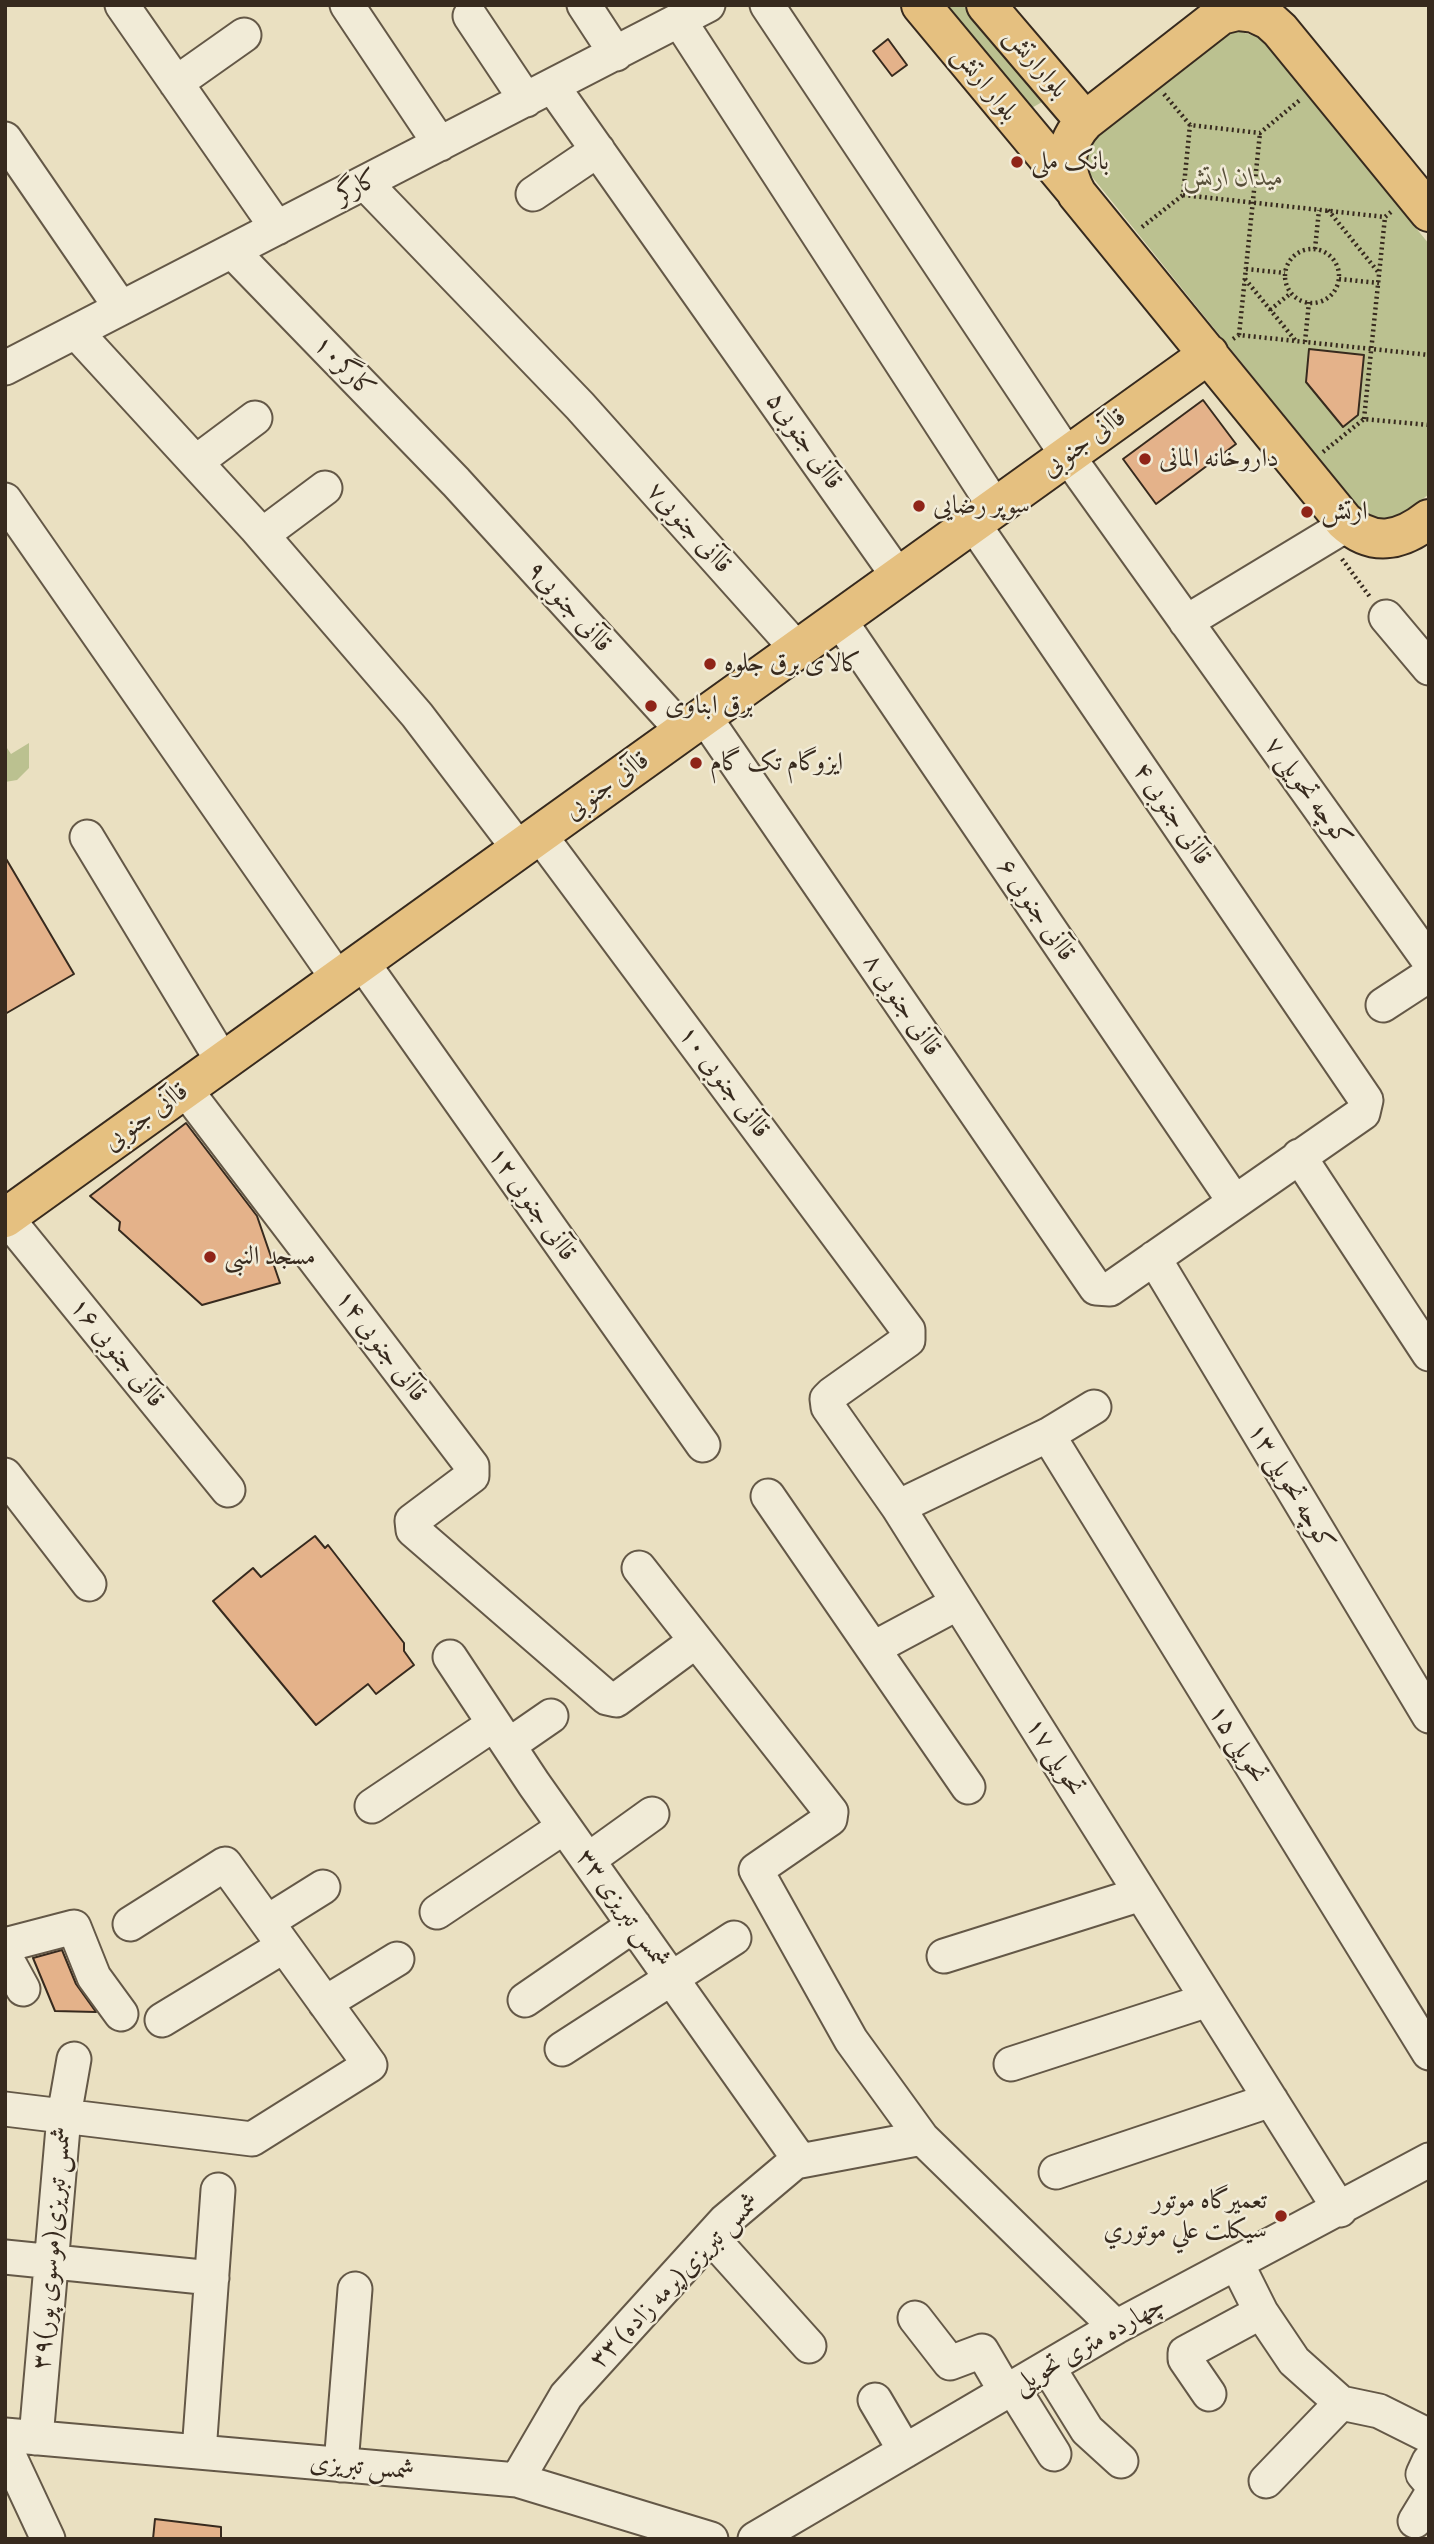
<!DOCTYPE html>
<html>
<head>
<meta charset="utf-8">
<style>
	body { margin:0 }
	#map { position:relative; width:1434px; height:2544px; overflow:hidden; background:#eae0c1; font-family:"EB Garamond",serif }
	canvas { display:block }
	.frame { position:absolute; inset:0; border:7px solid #372a1e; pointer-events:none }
</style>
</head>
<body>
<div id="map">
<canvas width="1434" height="2544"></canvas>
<div class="frame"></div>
</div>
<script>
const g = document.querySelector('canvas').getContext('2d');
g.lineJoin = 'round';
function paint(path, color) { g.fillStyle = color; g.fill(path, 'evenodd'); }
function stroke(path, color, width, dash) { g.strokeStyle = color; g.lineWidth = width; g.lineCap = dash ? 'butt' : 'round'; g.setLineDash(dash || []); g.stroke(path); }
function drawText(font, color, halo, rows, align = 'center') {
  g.font = font + ' "EB Garamond",Amiri,serif'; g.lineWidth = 5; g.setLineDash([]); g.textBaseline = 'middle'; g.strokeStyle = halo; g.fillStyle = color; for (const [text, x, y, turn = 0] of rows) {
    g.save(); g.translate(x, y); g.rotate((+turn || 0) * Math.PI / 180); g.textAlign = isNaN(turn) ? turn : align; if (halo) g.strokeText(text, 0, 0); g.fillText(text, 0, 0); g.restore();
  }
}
paint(new Path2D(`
	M945 5H963L1042 102 1030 109Z
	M1238 31 1258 37 1266 44 1429 244V494C1406 512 1385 531 1358 507L1089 173 1088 153 1099 135 1219 39Z
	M29 743V768L17 780 5 782V745L11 754Z`), '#bbc190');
const building = new Path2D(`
	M888 39 907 65 892 76 873 51Z
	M1309 349 1364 355 1358 415 1343 427 1306 382Z
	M1203 400 1236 444 1156 504 1123 459Z
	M5 857 74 974 5 1014Z
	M186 1123 257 1216 280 1283 202 1305 119 1230 120 1222 90 1196Z
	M315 1536 325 1548 328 1545 404 1643V1651L414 1665 376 1694 368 1684 316 1725 213 1601 253 1568 261 1577Z
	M62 1950 76 1984 96 2012 55 2011 33 1958Z
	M155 2519 221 2527V2539H153Z`);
paint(building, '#e4b28a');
stroke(building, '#372a1e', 2);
const minor = new Path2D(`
	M122 5 277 228
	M347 5 440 144
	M584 5 616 54
	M767 5 1067 455 1429 961
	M470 16 526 100
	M679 20 995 507
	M176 83 244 35
	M553 87 898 576
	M5 139 121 308
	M365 183 580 406 797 649
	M533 194 598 150
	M232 251 456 482 683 731
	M76 332 255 527 417 715 519 849
	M5 368 708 5
	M196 462 255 418
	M5 500 338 979
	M262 535 325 488
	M1386 617 1429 668
	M839 619 1234 1201
	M1186 622 1348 524
	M704 716 1096 1288 1110 1289 1363 1113 1366 1100 973 523
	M539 834 908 1330V1340L832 1394 827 1399 828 1407 898 1507 1340 2210
	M87 837 223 1062
	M362 962 703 1445
	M1383 1005 1429 975
	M185 1089 472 1466V1476L412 1521 413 1530 607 1698 616 1700 685 1649
	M1299 1156 1429 1354
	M5 1216 228 1490
	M1154 1258 1429 1716
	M1048 1435 1429 2053
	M5 1475 89 1584
	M768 1496 968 1787
	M898 1507 1048 1435 1094 1407
	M639 1568 831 1812 830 1819 756 1870 851 2040 922 2138 1116 2327
	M874 1648 958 1603
	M450 1657 534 1784 799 2159
	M509 1745 551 1716
	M372 1806 494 1724
	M588 1860 652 1814
	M437 1912 564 1827
	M267 1922 323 1887
	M5 1945 74 1927 94 1977 121 2014
	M5 1956 23 1989
	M944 1956 1141 1894
	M525 2000 634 1925
	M325 2003 397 1959
	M162 2020 284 1946
	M562 2049 734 1938
	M1011 2064 1208 2000
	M5 2109 252 2139 370 2065 225 1864 130 1924
	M1056 2172 1271 2100
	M711 2237 809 2346
	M5 2257 212 2278
	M1237 2264 1261 2312 1294 2361 1341 2403 1379 2411 1429 2436
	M915 2318 950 2363 982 2351 1006 2392
	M1048 2367 1087 2430 1121 2461
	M1013 2388 1054 2454
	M1209 2394 1185 2359V2353L1261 2312
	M875 2400 905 2451
	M5 2435 517 2480 711 2539
	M36 2438 64 2116 74 2059
	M5 2447 48 2539
	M199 2452 218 2190
	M1429 2461 1423 2474 1429 2481
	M341 2465 355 2289
	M517 2480 566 2396 725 2221 795 2162 922 2138
	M1266 2481 1341 2403
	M1415 2521 1429 2498
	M755 2539 1116 2327 1429 2160`);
const major = new Path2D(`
	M921 5 1074 189
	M986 5 1085 121
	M1429 212 1280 30 1269 20 1254 13 1237 11 1221 15 1085 121C1064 143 1062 167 1077 194L1344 521C1372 547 1400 542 1429 519
	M5 1218 1209 354`);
stroke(minor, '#645847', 37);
stroke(major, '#372a1e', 42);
stroke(new Path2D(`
	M1164 94 1190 125 1260 133 1300 100
	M1183 195 1385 217 1392 211
	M1328 210 1379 273
	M1142 227 1183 195 1190 125
	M1315 249 1319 210
	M1285 276a27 27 0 1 1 54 0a27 27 0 1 1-54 0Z
	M1246 269 1285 273
	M1245 279 1295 340
	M1339 279 1379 283
	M1270 310 1291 293
	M1239 335 1260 133
	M1233 339 1239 335 1429 355
	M1305 342 1309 302
	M1364 419 1385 217
	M1323 452 1364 419 1429 425
	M1342 559 1370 597`), '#372a1e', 4.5, [2, 3.5]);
stroke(minor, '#f1ebd7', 33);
stroke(major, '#e5c080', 38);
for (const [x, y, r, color] of [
	[1017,162,7,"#8f2418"],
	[1145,459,7,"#8f2418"],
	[919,506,7,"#8f2418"],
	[1307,512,7,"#8f2418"],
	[710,664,7,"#8f2418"],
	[651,706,7,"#8f2418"],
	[696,763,7,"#8f2418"],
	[210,1257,7,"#8f2418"],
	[1281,2216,7,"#8f2418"]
]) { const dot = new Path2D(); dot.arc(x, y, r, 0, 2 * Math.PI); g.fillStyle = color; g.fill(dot); stroke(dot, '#f1ebd7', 2.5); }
drawText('26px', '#372a1e', '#f1ebd7', [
	["بلوارارتش",1036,63,50],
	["بلوار ارتش",985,84,51],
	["کارگر",357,187,-27],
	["کارگر۱۰",344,367,46],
	["قاآنی جنوبی۵",804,441,55],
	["قاآنی جنوبی",1084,443,-36],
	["قاآنی جنوبی۷",689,528,48],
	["قاآنی جنوبی۹",569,607,48],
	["قاآنی جنوبی",607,786,-36],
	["کوچه تحویلی ۷",1308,792,54],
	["قاآنی جنوبی ۴",1172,814,56],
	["قاآنی جنوبی ۶",1036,910,56],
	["قاآنی جنوبی ۸",902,1005,56],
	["قاآنی جنوبی ۱۰",724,1082,53],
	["قاآنی جنوبی",146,1117,-36],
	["قاآنی جنوبی ۱۲",532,1204,55],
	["قاآنی جنوبی ۱۴",381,1346,53],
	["قاآنی جنوبی ۱۶",117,1353,51],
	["کوچه تحویلی ۱۳",1291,1487,59],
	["تحویلی ۱۵",1238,1744,58],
	["تحویلی ۱۷",1055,1757,58],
	["شمس تبریزی ۳۳",623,1909,54],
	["شمس تبریزی(موسوی پور)۳۹",52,2248,-85],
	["۳۳ شمس تبریزی(پرمه زاده)",675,2281,-46],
	["چهارده متری تحویلی",1089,2345,-30],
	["شمس تبریزی",362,2467,5]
]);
drawText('26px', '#372a1e', '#f1ebd7', [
	["بانک ملی",1031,162],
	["داروخانه المانی",1159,459],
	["سوپر رضایی",933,506],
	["ارتش",1321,512],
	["کالای برق جلوه",724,664],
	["برق ابناوی",665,706],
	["ایزوگام تک گام",710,763],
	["مسجد النبی",224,1257],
	["تعميرگاه موتور",1267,2201,"right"],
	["سيكلت علي موتوري",1267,2231,"right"]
], 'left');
drawText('italic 26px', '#58503a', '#f1ebd7', [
	["میدان ارتش",1233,178]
]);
</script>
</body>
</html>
